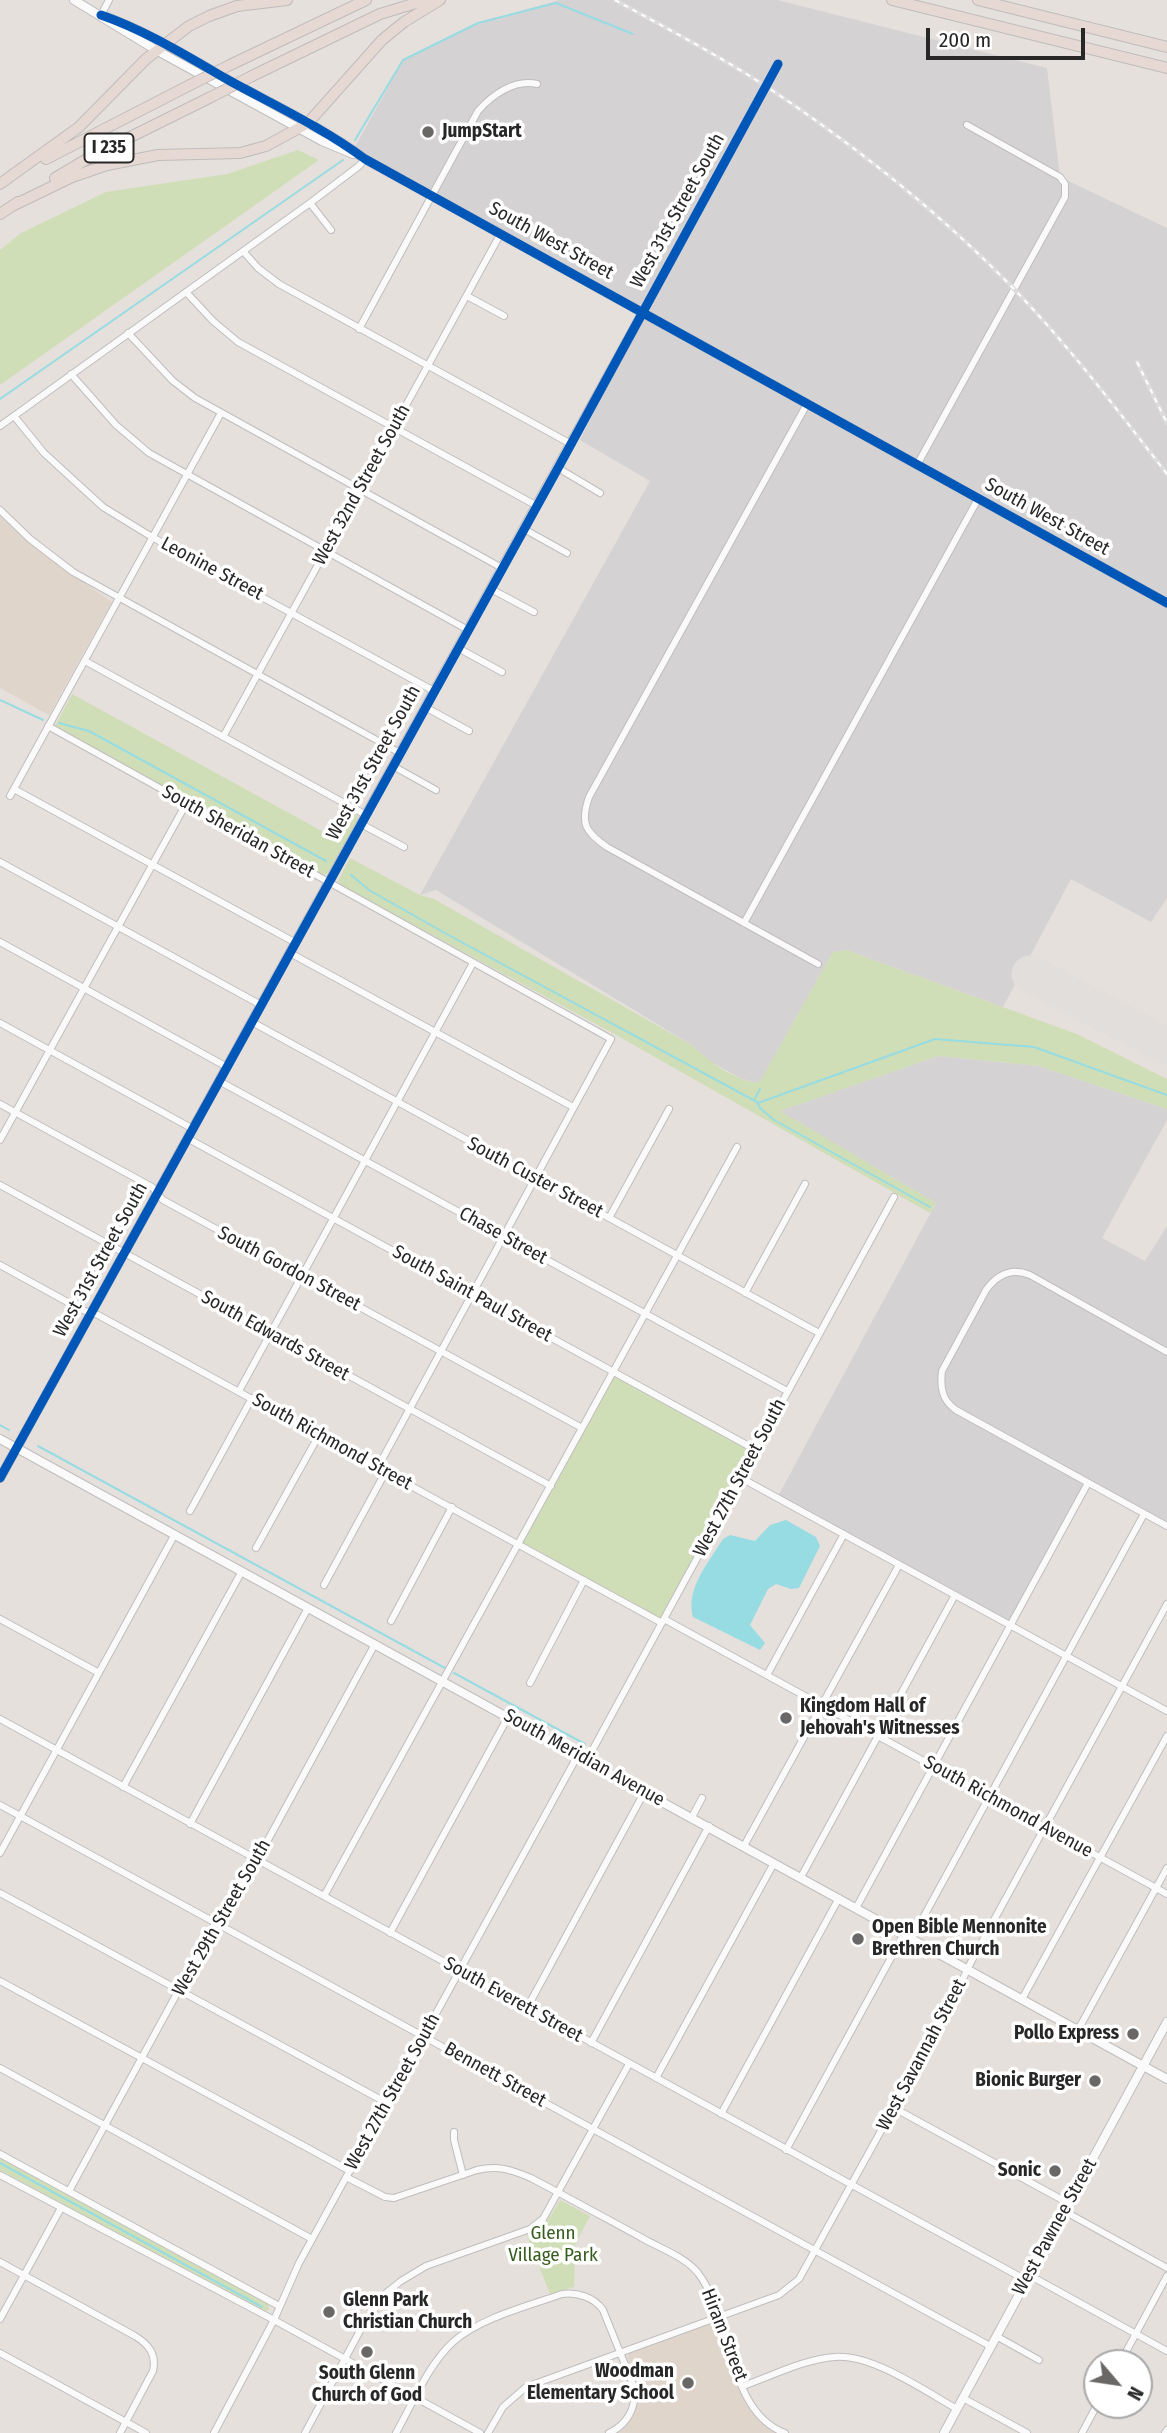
<!DOCTYPE html>
<html>
<head>
<meta charset="utf-8">
<style>
	body { margin:0 }
	#map { position:relative; width:1167px; height:2433px; overflow:hidden; background:#e6e0dc; font-family:"Fira Sans Condensed",sans-serif }
	canvas { display:block }
	.north { position:absolute; left:1083px; top:2349px; width:70px; height:70px; box-sizing:border-box; background:#fff; border:2px solid #a9a9a9; border-radius:50%; rotate:119deg; font-size:19px; font-weight:700; line-height:28px; text-align:center; color:#272727 }
	.north::after { content:''; display:block; margin:auto; width:24px; height:32px; background:#6a6866; clip-path:polygon(50% 0,100% 100%,50% 72%,0 100%) }
	.scale { position:absolute; left:926px; top:28px; width:159px; height:32px; box-sizing:border-box; border:4px solid #272727; border-top:0; padding-left:9px; font-size:21px; line-height:24px; white-space:nowrap; color:#272727; -webkit-text-stroke:5px #fff; paint-order:stroke }
</style>
</head>
<body>
<div id="map">
<canvas width="1167" height="2433"></canvas>
<div class="north">N</div>
<div class="scale">200 m</div>
</div>
<script>
const g = document.querySelector('canvas').getContext('2d');
g.lineJoin = 'round';
function paint(path, color) { g.fillStyle = color; g.fill(path, 'evenodd'); }
function stroke(path, color, width, dash) { g.strokeStyle = color; g.lineWidth = width; g.lineCap = dash ? 'butt' : 'round'; g.setLineDash(dash || []); g.stroke(path); }
function drawText(font, color, halo, rows, align = 'center') {
  g.font = font + ' "Fira Sans Condensed",sans-serif'; g.lineWidth = 7; g.setLineDash([]); g.textBaseline = 'middle'; g.strokeStyle = halo; g.fillStyle = color; for (const [text, x, y, turn = 0] of rows) {
    g.save(); g.translate(x, y); g.rotate((+turn || 0) * Math.PI / 180); g.textAlign = isNaN(turn) ? turn : align; if (halo) g.strokeText(text, 0, 0); g.fillText(text, 0, 0); g.restore();
  }
}
paint(new Path2D(`
	M559 0H777L1047 68 1060 177 1167 228V898L1151 922 1071 879 1003 1007 846 950 833 952 759 1084 740 1078 708 1060 690 1044 436 890 420 895 650 481 580 440 643 313 351 154 403 60 478 23Z
	M938 1056 1039 1066 1167 1109V1120L1102 1238 1145 1261 1167 1226V1527L1088 1483 1011 1625 777 1498 936 1203 779 1111Z`), '#d5d2d4');
paint(new Path2D(`
	M0 515 41 552 112 602 49 715 0 688Z
	M714 2322 719 2325 749 2408 761 2422 776 2433H615L627 2424 636 2407 637 2390 627 2358 629 2353Z`), '#e0d5cb');
paint(new Path2D(`
	M298 150 319 160 0 385V250L21 233 106 192 227 174Z
	M72 694 340 841 355 813 357 815 358 819 329 872 324 875 320 873 57 729 55 726Z
	M350 858 420 895 434 899 690 1044C710 1061 732 1080 759 1083L833 952 846 950 1077 1034 1167 1079V1109L1039 1066 938 1056 780 1111 936 1203 930 1213 616 1035 342 886 338 881Z
	M613 1372 756 1450 662 1623 519 1544Z
	M0 2157 268 2304 269 2310 263 2313 0 2170Z
	M560 2200 590 2216 575 2245 574 2287 550 2294 527 2235C544 2227 551 2217 560 2200Z`), '#cfdeb7');
paint(new Path2D(`
	M786 1520 816 1537 820 1546 799 1588 791 1589 776 1584 768 1589 750 1625 765 1643 760 1650 693 1617C685 1589 709 1562 723 1539L730 1535 755 1541 770 1525Z`), '#96dce2');
stroke(new Path2D(`
	M355 140 403 60 478 23 556 3 633 34
	M0 399 343 160
	M0 700 43 720
	M59 723 89 731 326 861
	M351 875 369 890 443 932 757 1102 760 1108 774 1120 930 1207
	M754 1100 760 1089
	M758 1103 935 1039 1034 1047 1167 1095
	M0 1425 9 1430
	M38 1446 445 1668
	M454 1673 585 1744
	M0 2163 262 2307`), '#96dce2', 2);
stroke(new Path2D(`
	M1030 974 1167 1046`), '#e1dedc', 37);
const street = new Path2D(`
	M101 15 109 0
	M310 203 331 230
	M243 251 258 268 279 284 571 444
	M186 292 213 321 238 342 537 506
	M467 296 504 316
	M643 312 778 64
	M359 329 478 111C492 95 514 79 537 84
	M128 333 173 381 195 398 502 568
	M71 374 116 425 149 453 468 630
	M807 404 589 797C580 823 585 832 607 847L818 964
	M14 416 44 453 103 507 152 537 434 691
	M0 426 310 203 359 166 365 159
	M917 465 1065 197V184L1060 177 967 125
	M558 468 600 493
	M0 510 30 539 73 572 400 753
	M524 529 567 553
	M491 589 534 612
	M458 648 502 672
	M85 661 366 815
	M425 707 469 731
	M48 726 611 1039 378 1467
	M223 737 501 233
	M393 766 436 790
	M14 789 296 943
	M10 796 221 413
	M361 824 404 847
	M0 862 261 1005
	M744 923 978 499
	M0 942 227 1067
	M290 953 573 1107
	M252 1022 819 1333
	M0 1023 193 1129
	M219 1081 787 1391
	M0 1104 152 1187 163 1200 582 1428
	M187 1138 756 1450
	M0 1140 186 804
	M0 1185 551 1486
	M609 1218 669 1109
	M0 1265 82 1310 98 1315 662 1623
	M745 1293 805 1184
	M1167 1352 1030 1275C1011 1267 997 1275 986 1290L942 1371C940 1388 942 1400 956 1410L1167 1526
	M239 1391 473 963
	M741 1478 1167 1711
	M190 1511 252 1398
	M256 1548 319 1435
	M324 1585 386 1471
	M0 1619 99 1673
	M664 1619 1167 1894
	M391 1621 452 1507
	M767 1675 844 1534
	M530 1683 584 1580
	M0 1719 1026 2280
	M587 1760 894 1197
	M123 1787 242 1571
	M0 1805 990 2346
	M692 1817 702 1798
	M190 1824 308 1608
	M744 1846 899 1565
	M0 1853 175 1534
	M801 1877 955 1595
	M0 1893 387 2103
	M324 1896 737 1147
	M856 1908 1088 1483
	M390 1933 508 1717
	M912 1938 1144 1514
	M0 1981 350 2171
	M1022 1999 1167 1736
	M527 2008 645 1791
	M1078 2030 1167 1868
	M591 2043 709 1826
	M0 2068 312 2239
	M656 2078 774 1863
	M894 2108 1068 2203
	M721 2114 839 1898
	M454 2132V2140L463 2175
	M786 2150 904 1934
	M0 2154 279 2306
	M0 2175 274 2320 480 2433
	M346 2177 385 2197 394 2198 477 2170C498 2165 512 2170 531 2178 569 2198 607 2219 644 2239 662 2249 685 2257 698 2273 732 2317 727 2412 785 2433
	M69 2191 222 1911 257 1860 375 1644
	M1064 2211 1167 2268
	M0 2262 135 2336C148 2344 157 2354 153 2371L120 2433
	M1029 2275 1167 2351
	M0 2319 61 2208
	M996 2336 1039 2360
	M0 2353 146 2433
	M1120 2363 1167 2276
	M743 2386C772 2376 804 2359 835 2357 872 2354 925 2391 957 2409
	M963 2398 1027 2433
	M214 2433 274 2320 299 2263 578 1755
	M305 2433 362 2327 386 2293 401 2281 426 2266 530 2229 543 2219 629 2064
	M396 2433C413 2403 428 2365 453 2342 480 2318 528 2306 562 2294 577 2292 594 2297 603 2310L634 2387C637 2407 627 2425 609 2433
	M488 2433 503 2407 526 2387 779 2295 799 2279 949 2008 971 1962 1167 1604
	M1082 2433 1097 2405
	M1165 2433 1167 2430`);
const secondary = new Path2D(`
	M74 0 156 50 322 141 353 154
	M101 15C147 31 188 57 230 81 276 106 323 128 365 159L1167 603
	M0 1439 1167 2079
	M0 1478 643 312
	M944 2433 1167 2022`);
const highway = new Path2D(`
	M892 0 1167 68
	M978 0 1167 47
	M230 65 366 0
	M252 76 380 14 426 0
	M46 159 190 85
	M55 178 92 156 211 97
	M0 184 79 127 146 59 189 26 209 16 237 6 287 0
	M12 206 72 177 107 165 158 155 240 153 266 146 308 123 382 40 404 22 440 0
	M0 214 18 202`);
stroke(street, '#bfbdbe', 8);
stroke(secondary, '#bfbdbe', 10);
stroke(highway, '#bfbcbb', 12);
stroke(street, '#fbfafa', 6);
stroke(secondary, '#fbfafa', 8);
stroke(highway, '#e6d8d3', 10);
const rail = new Path2D(`
	M615 0C666 28 718 55 767 87 856 146 940 213 1014 289 1070 347 1118 411 1167 474
	M1137 362 1167 423`);
stroke(rail, '#dcdcdd', 4.5);
stroke(rail, '#fff', 2, [5]);
const highwayBridge = new Path2D(`
	M190 85 230 65
	M211 97 252 76`);
stroke(highwayBridge, '#bfbcbb', 12, []);
stroke(highwayBridge, '#e6d8d3', 10);
stroke(new Path2D(`
	M101 15C147 31 188 57 230 81 276 106 323 128 365 159L1167 603
	M0 1478 558 468 778 64`), '#0057b8', 9);
for (const [x, y, r, color] of [
	[428,132,7,"#6a6866"],
	[786,1718,7,"#6a6866"],
	[858,1939,7,"#6a6866"],
	[1133,2034,7,"#6a6866"],
	[1095,2081,7,"#6a6866"],
	[1055,2171,7,"#6a6866"],
	[329,2312,7,"#6a6866"],
	[367,2352,7,"#6a6866"],
	[688,2383,7,"#6a6866"]
]) { const dot = new Path2D(); dot.arc(x, y, r, 0, 2 * Math.PI); g.fillStyle = color; g.fill(dot); stroke(dot, '#fff', 2.5); }
for (const [x, y, w] of [
	[109,148,49]
]) { const box = new Path2D(); box.roundRect(x - w / 2, y - 14.5, w, 29, 5); g.fillStyle = '#fff'; g.fill(box); stroke(box, '#272727', 2); }
drawText('bold 18px', '#272727', null, [
	["I 235",109,148]
]);
drawText('bold 19px', '#272727', '#fff', [
	["JumpStart",442,132],
	["Kingdom Hall of",800,1707],
	["Jehovah's Witnesses",800,1729],
	["Open Bible Mennonite",872,1928],
	["Brethren Church",872,1950],
	["Pollo Express",1119,2034,"right"],
	["Bionic Burger",1081,2081,"right"],
	["Sonic",1041,2171,"right"],
	["Glenn Park",343,2301],
	["Christian Church",343,2323],
	["Woodman",674,2372,"right"],
	["Elementary School",674,2394,"right"],
	["South Glenn",367,2374,"center"],
	["Church of God",367,2396,"center"]
], 'left');
drawText('19px', '#272727', '#fff', [
	["West 31st Street South",678,211,-61],
	["South West Street",551,241,29],
	["West 32nd Street South",362,485,-61],
	["South West Street",1047,517,29],
	["Leonine Street",212,569,28],
	["West 31st Street South",374,763,-61],
	["South Sheridan Street",238,832,29],
	["South Custer Street",535,1178,28],
	["Chase Street",503,1236,29],
	["West 31st Street South",101,1260,-61],
	["South Gordon Street",289,1269,28],
	["South Saint Paul Street",472,1294,29],
	["South Edwards Street",275,1336,29],
	["South Richmond Street",332,1442,29],
	["West 27th Street South",740,1478,-62],
	["South Meridian Avenue",584,1758,29],
	["South Richmond Avenue",1008,1807,29],
	["West 29th Street South",222,1918,-60],
	["South Everett Street",513,2000,29],
	["West Savannah Street",922,2055,-62],
	["Bennett Street",495,2075,29],
	["West 27th Street South",393,2092,-61],
	["West Pawnee Street",1055,2227,-61],
	["Hiram Street",724,2335,69]
]);
drawText('19px', '#375d1e', '#fff', [
	["Glenn",553,2234],
	["Village Park",553,2256]
]);
</script>
</body>
</html>
